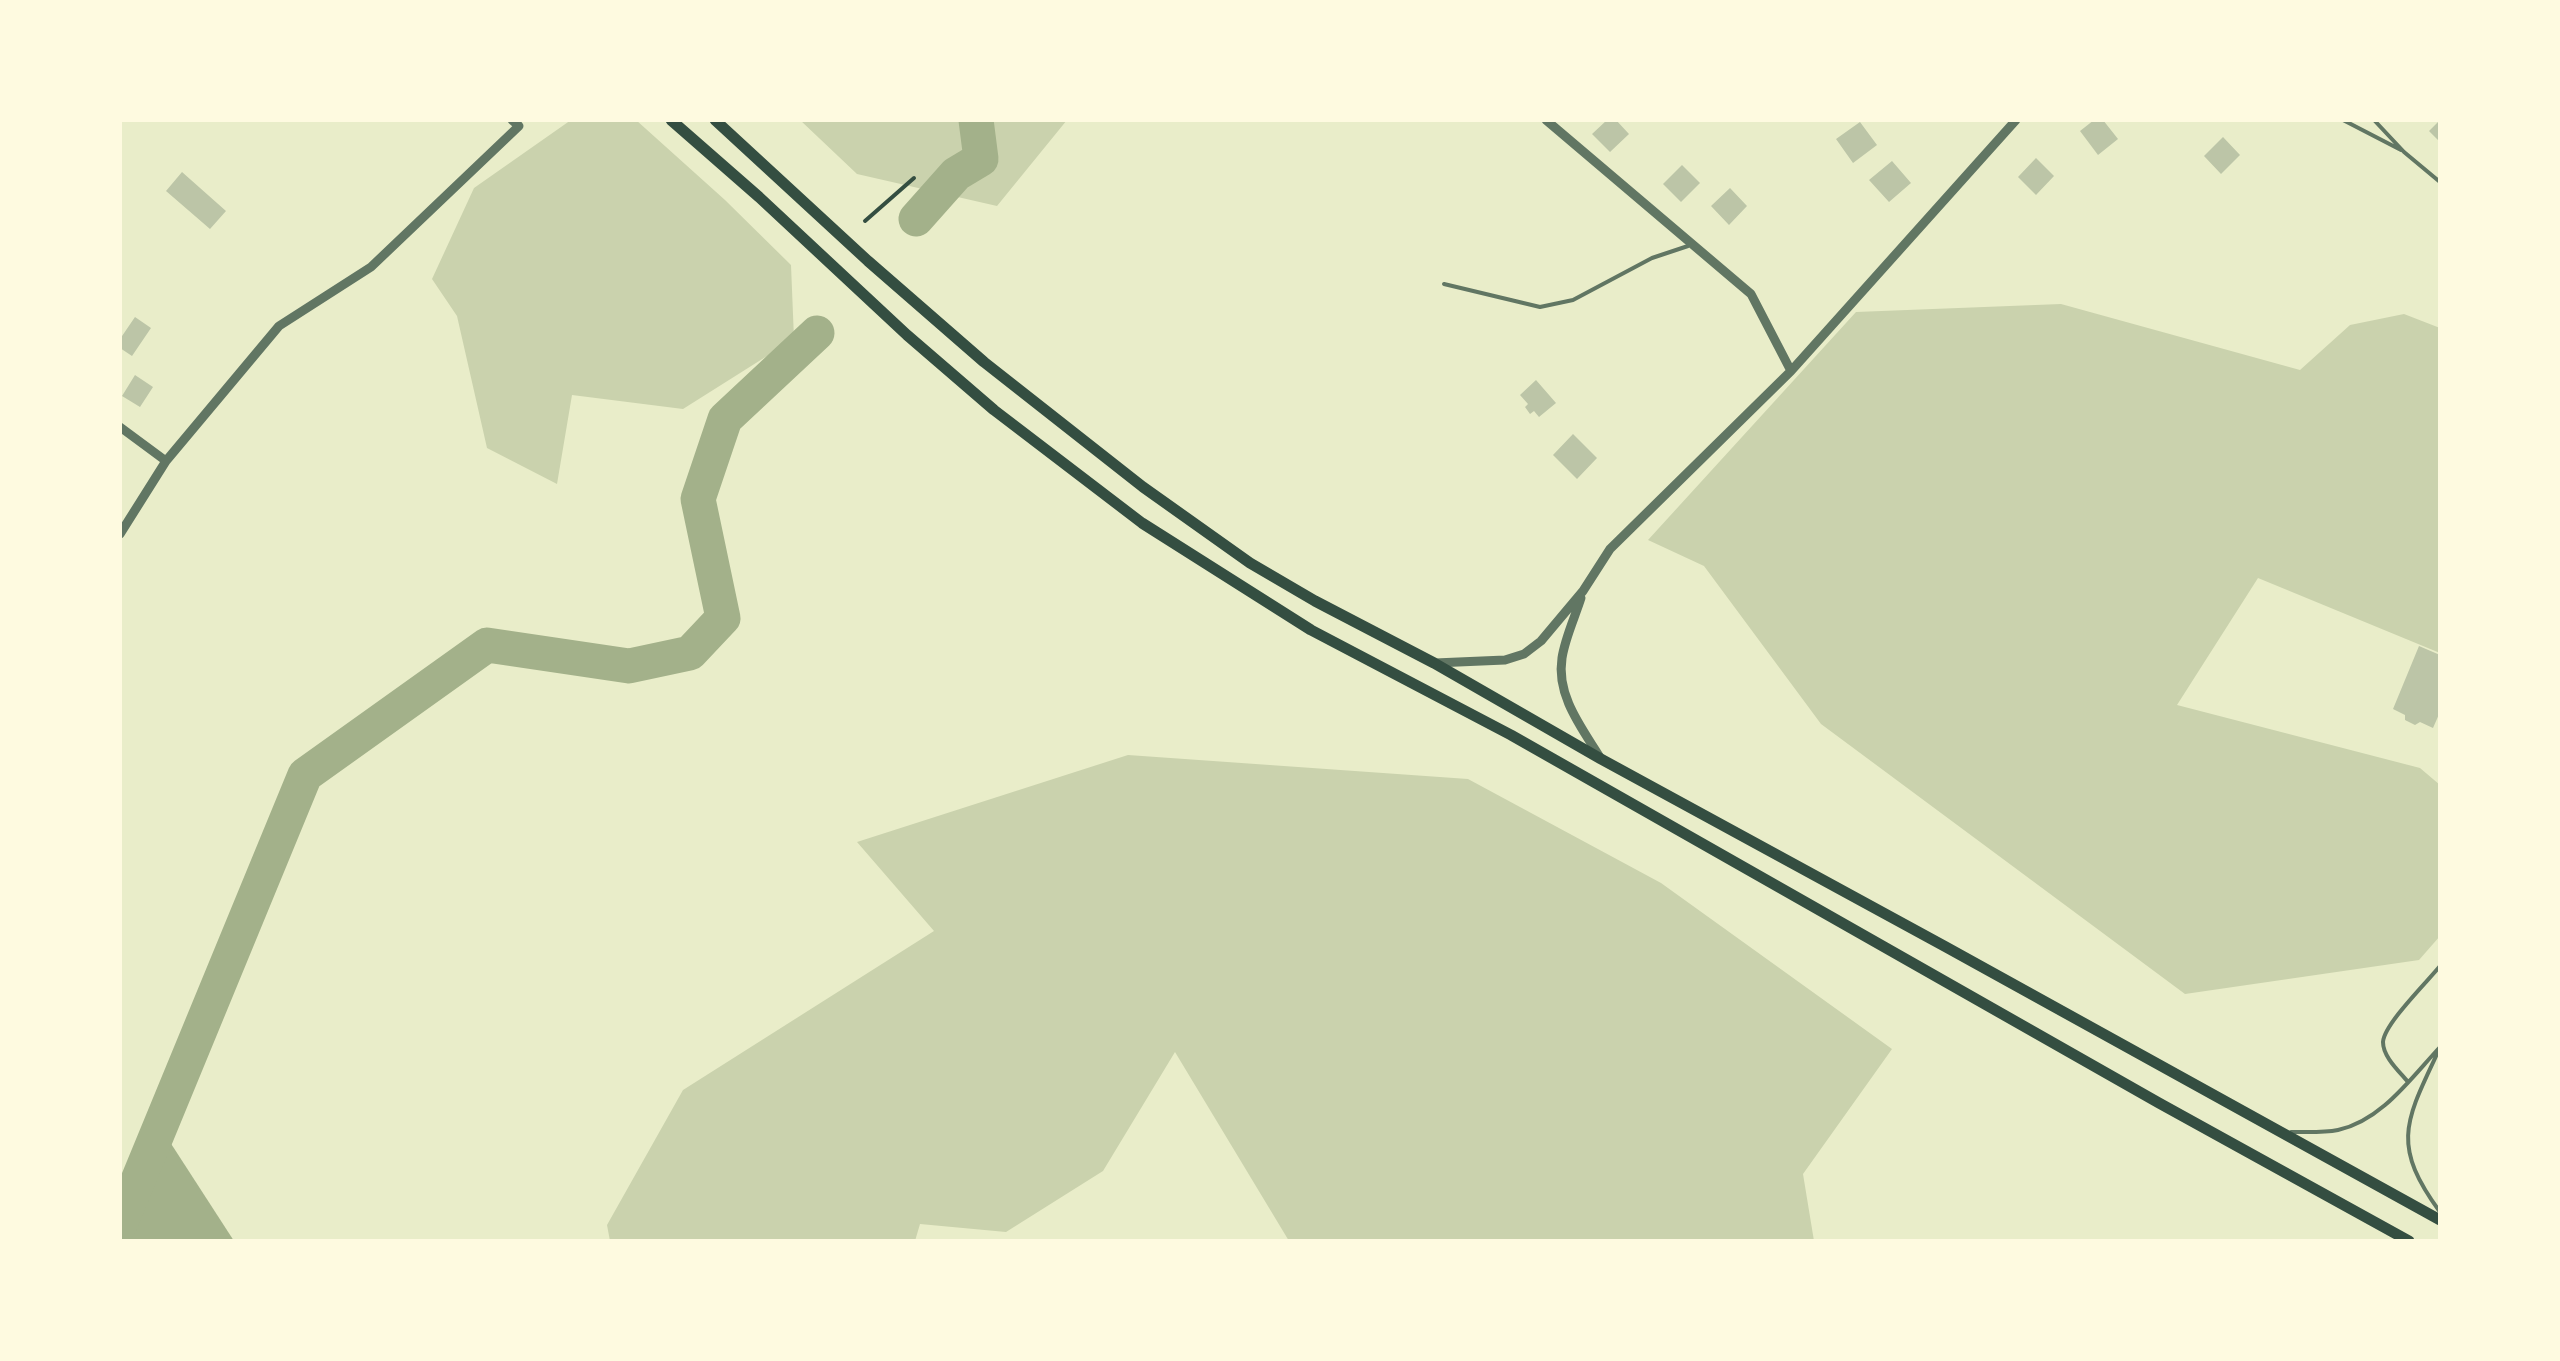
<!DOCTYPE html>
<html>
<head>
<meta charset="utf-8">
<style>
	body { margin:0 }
	#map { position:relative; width:2560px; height:1361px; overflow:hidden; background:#e9edc9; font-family:Montserrat,sans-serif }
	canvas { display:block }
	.frame { position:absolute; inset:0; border:122px solid #fefae0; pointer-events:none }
</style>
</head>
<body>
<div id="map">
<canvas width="2560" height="1361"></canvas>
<div class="frame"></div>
</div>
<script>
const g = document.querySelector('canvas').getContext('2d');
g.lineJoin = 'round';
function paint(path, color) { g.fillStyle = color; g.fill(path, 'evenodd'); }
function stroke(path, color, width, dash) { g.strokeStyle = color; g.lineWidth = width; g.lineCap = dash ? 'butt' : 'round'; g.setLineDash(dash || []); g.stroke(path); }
paint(new Path2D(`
	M571 120H636L725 200 791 265 794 339 683 409 572 395 557 484 487 448 457 316 432 279 474 188Z
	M800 120H1067L997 206 857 174Z
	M2061 304 2300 370 2350 325 2404 314 2440 328V653L2258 578 2177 705 2420 768 2440 785V936L2419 960 2185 994 1821 724 1704 566 1648 540 1856 312Z
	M1128 755 1468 779 1661 883 1892 1049 1803 1174 1814 1241H1289L1175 1052 1103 1171 1006 1232 920 1224 915 1241H610L607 1225 683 1090 934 931 857 842Z`), '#cad2ad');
paint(new Path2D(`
	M168 1139 234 1241H120V1185Z`), '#a3b18a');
stroke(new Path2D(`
	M916 219 956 174 981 159 976 120
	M120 1224 305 775 487 645 629 666 690 653 723 618 698 499 725 419 817 333`), '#a3b18a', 35);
paint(new Path2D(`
	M1607 120H1616L1629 134 1610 152 1592 134Z
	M2094 120H2103L2118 139 2098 155 2080 131Z
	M2440 120V142L2429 131Z
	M1860 122 1877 145 1853 163 1836 139Z
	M2223 137 2240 155 2221 174 2204 156Z
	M2036 158 2054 176 2036 195 2018 177Z
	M1892 161 1911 183 1889 202 1869 180Z
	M1682 165 1700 183 1681 202 1663 184Z
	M182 172 226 211 210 229 166 191Z
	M1730 188 1747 206 1729 225 1711 206Z
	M135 317 151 328 132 356 120 348V339Z
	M135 375 153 387 140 407 122 396Z
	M1536 380 1556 403 1539 417 1534 411 1530 414 1525 407 1528 404 1520 395Z
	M1573 434 1597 458 1577 479 1553 455Z
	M2419 646 2440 655V712L2433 728 2420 722 2415 725 2405 720V715L2393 709Z`), '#bcc5a7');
stroke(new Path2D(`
	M865 221 914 178`), '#344e41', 4);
stroke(new Path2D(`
	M2343 120 2401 150
	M2374 120 2404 152 2440 182
	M1444 284 1540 307 1573 300 1652 258 1688 246
	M2438 1052C2405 1122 2391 1145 2440 1212
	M2408 1082C2399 1071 2383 1057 2383 1042 2384 1024 2428 981 2440 966
	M2291 1132C2307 1132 2323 1133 2338 1130 2381 1121 2411 1078 2440 1047`), '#617663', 4);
stroke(new Path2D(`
	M1546 120 1751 294 1791 371
	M120 427 166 461
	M120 534 166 461 279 326 371 267 519 126 512 120
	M1581 598C1575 617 1565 638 1562 658 1556 696 1582 728 1601 759
	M1435 663 1505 660 1524 654 1541 641 1583 591 1610 549 1791 371 2016 120`), '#617663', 9);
stroke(new Path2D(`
	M671 120 759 197 907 335 994 410 1142 523 1311 630 1511 735 2159 1103 2409 1241
	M715 120 868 261 984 362 1143 487 1250 563 1315 601 1434 663 1601 759 1946 947 2440 1220`), '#344e41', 11);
</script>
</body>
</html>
